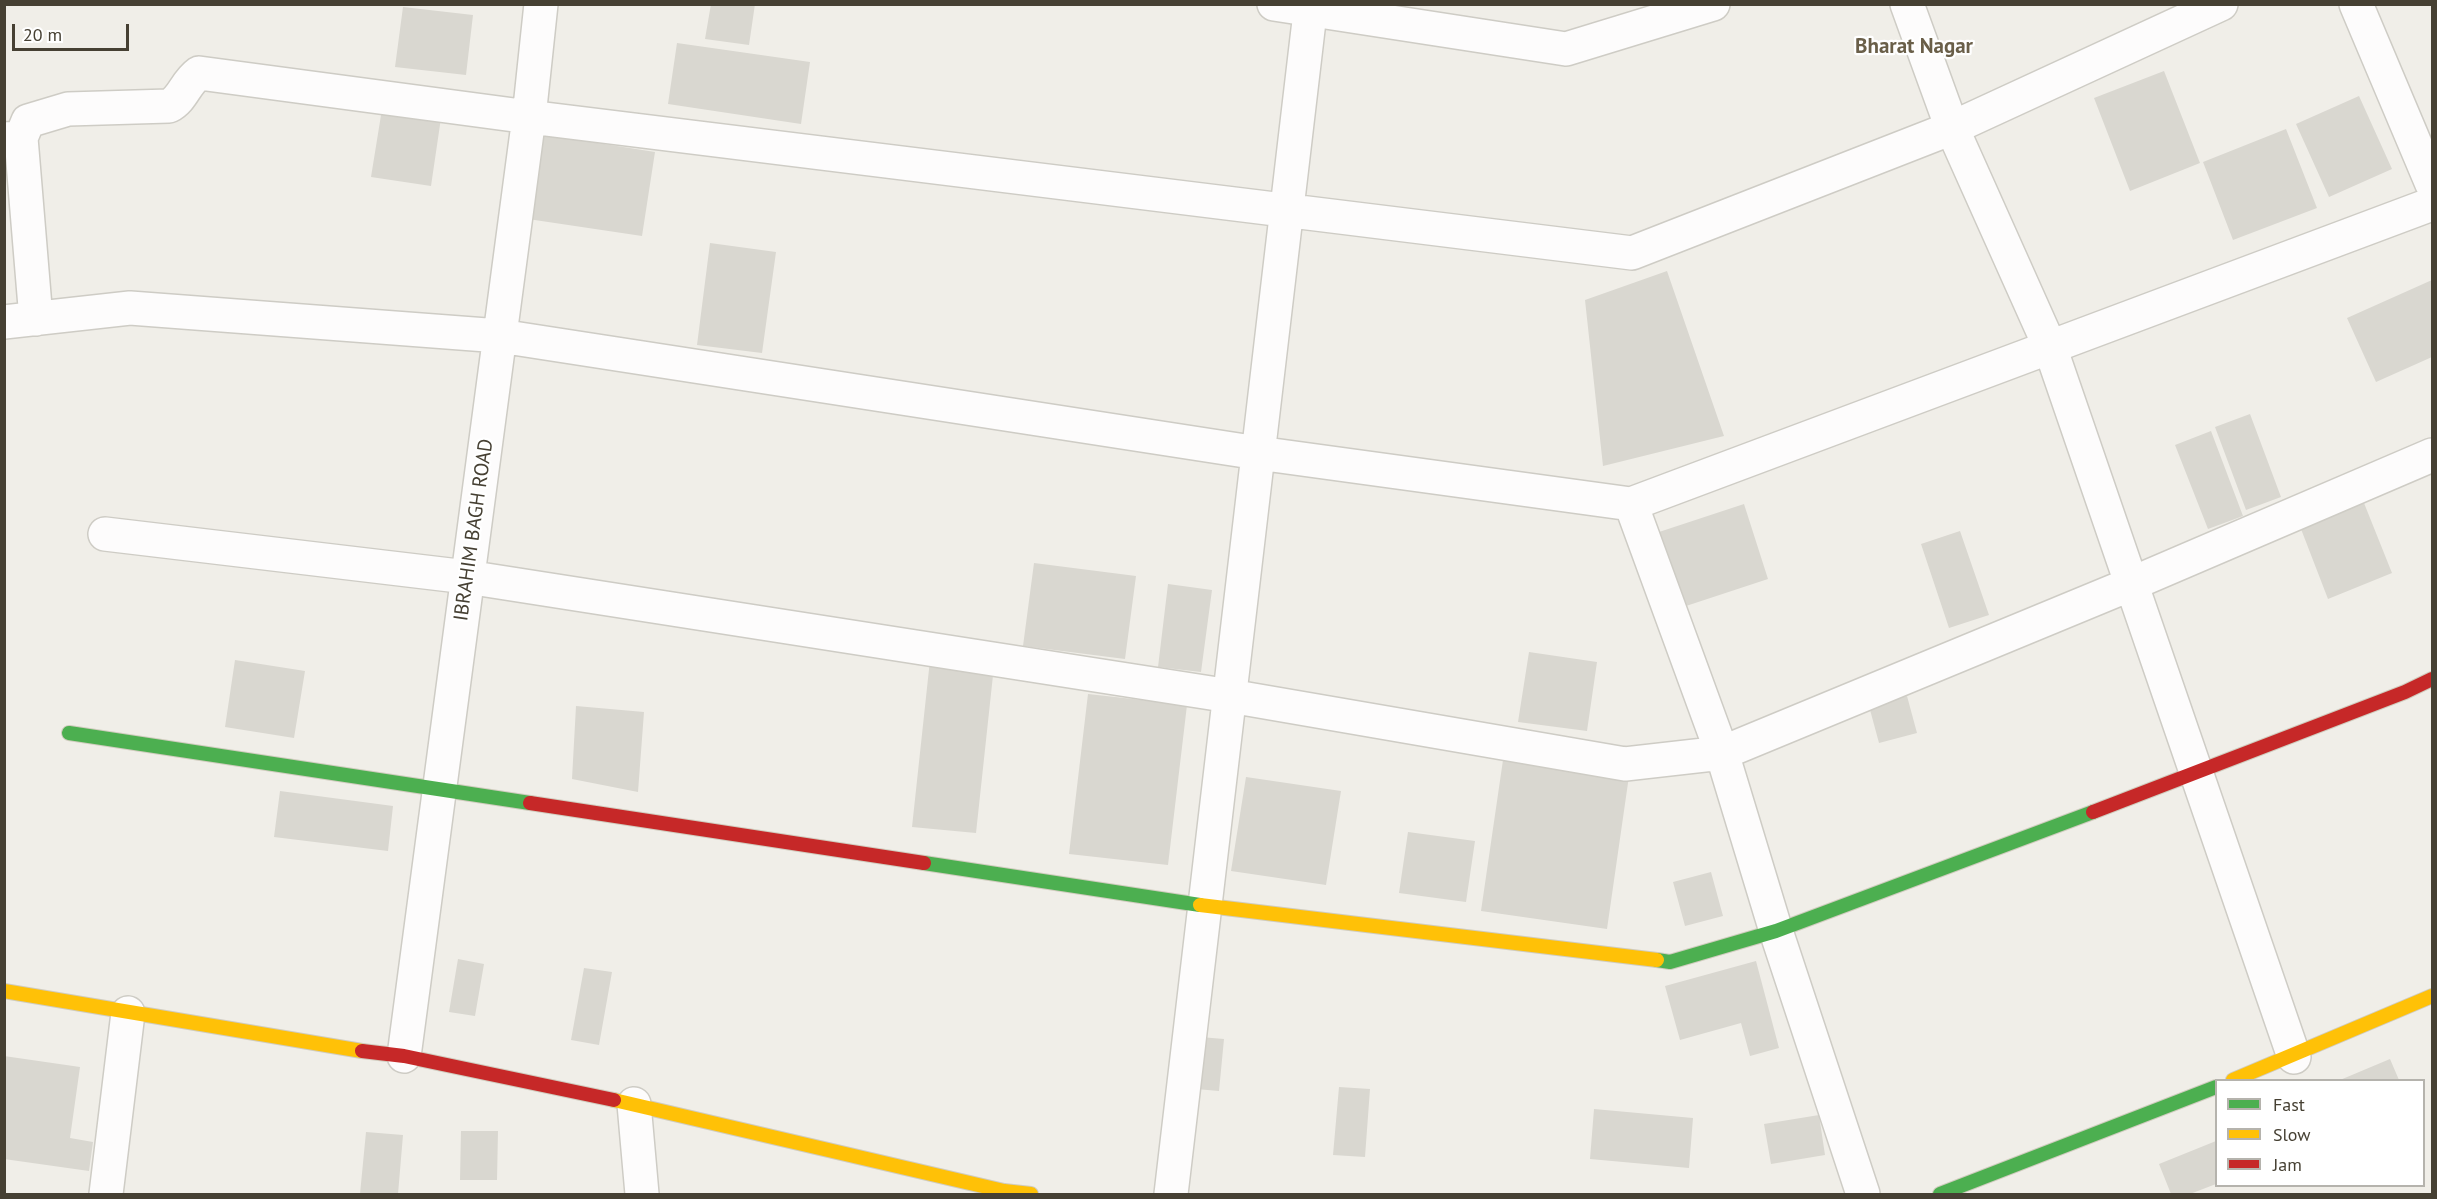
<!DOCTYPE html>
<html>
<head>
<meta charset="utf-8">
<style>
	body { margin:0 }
	#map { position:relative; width:2437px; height:1199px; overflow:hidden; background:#f0eee8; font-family:"PT Sans",sans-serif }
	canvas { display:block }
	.frame { position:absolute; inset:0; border:6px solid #464033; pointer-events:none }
	.legend { position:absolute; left:2215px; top:1079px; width:210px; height:108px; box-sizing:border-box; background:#fff; border:2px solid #b5b3ad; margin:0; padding:8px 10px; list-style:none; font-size:18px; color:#464033 }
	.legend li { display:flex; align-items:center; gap:12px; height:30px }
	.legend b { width:30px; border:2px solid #b5b3ad }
	.scale { position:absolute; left:12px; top:24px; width:117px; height:27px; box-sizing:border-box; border:3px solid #464033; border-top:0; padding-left:8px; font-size:18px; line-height:21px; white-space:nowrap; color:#464033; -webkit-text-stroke:4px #fff; paint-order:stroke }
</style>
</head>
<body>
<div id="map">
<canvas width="2437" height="1199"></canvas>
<div class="frame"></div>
<ul class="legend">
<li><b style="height:8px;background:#4caf50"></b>Fast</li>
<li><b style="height:8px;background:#ffc107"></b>Slow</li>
<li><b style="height:8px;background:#c62828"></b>Jam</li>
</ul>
<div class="scale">20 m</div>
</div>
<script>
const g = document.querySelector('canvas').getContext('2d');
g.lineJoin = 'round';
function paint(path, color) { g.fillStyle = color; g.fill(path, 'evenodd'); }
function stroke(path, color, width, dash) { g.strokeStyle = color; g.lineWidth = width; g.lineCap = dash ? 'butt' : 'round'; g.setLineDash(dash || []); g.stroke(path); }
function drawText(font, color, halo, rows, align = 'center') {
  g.font = font + ' "PT Sans",sans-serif'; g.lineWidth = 4.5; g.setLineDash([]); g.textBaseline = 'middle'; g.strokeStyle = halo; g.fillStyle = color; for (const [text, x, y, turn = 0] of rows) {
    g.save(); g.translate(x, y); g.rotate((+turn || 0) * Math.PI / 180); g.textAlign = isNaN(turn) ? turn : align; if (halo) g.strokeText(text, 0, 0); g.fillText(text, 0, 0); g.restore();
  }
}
paint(new Path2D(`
	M711 4H755L749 45 705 39Z
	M403 7 473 15 466 75 395 67Z
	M677 43 810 62 801 124 668 104Z
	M2164 71 2200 163 2130 191 2094 98Z
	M2359 96 2392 169 2329 197 2296 124Z
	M382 109 441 118 431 186 371 177Z
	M2286 129 2317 208 2233 240 2203 162Z
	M541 134 655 152 642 236 528 219Z
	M710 243 776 252 762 353 697 345Z
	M1667 271 1724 436 1603 466 1585 300Z
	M2432 280V357L2376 382 2347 318Z
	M2250 414 2281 497 2246 510 2215 427Z
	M2211 431 2243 516 2208 529 2175 445Z
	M2364 503 2392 573 2328 599 2301 529Z
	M1744 504 1768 579 1683 607 1659 532Z
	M1960 531 1989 615 1949 628 1921 544Z
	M1034 563 1136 576 1125 659 1023 646Z
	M1168 584 1212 590 1201 672 1158 667Z
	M1529 652 1597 662 1587 731 1518 722Z
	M235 660 305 671 294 738 225 727Z
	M930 660 994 666 976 833 912 827Z
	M1088 694 1187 705 1168 865 1069 854Z
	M1907 696 1917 733 1879 743 1869 706Z
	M576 706 644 712 638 792 572 779Z
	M1503 760 1629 776 1607 929 1481 911Z
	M1246 777 1341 791 1326 885 1231 871Z
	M280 791 393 806 388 851 274 837Z
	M1408 832 1475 841 1466 902 1399 893Z
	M1711 872 1723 916 1685 926 1673 882Z
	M458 959 484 964 475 1016 449 1012Z
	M1756 961 1779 1048 1750 1056 1741 1023 1680 1040 1665 986Z
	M584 968 612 972 599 1045 571 1040Z
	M1200 1037 1224 1039 1219 1091 1196 1089Z
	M4 1056 80 1067 70 1138 93 1142 89 1171 4 1159Z
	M2390 1059 2399 1080H2340Z
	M1339 1087 1370 1089 1365 1157 1333 1155Z
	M1594 1109 1693 1118 1689 1168 1590 1159Z
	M1819 1115 1825 1155 1771 1164 1764 1124Z
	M461 1131H498L497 1180H460Z
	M366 1132 403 1135 398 1194H360Z
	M2216 1141V1184L2190 1194H2171L2159 1164Z`), '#d9d7d0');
const street = new Path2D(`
	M1274 4 1566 49 1713 4
	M1907 4 1952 128 2050 347 2294 1057
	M2356 4 2432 184
	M21 138 28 121 68 109 169 106C183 99 185 83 199 73L529 117 1632 253 1952 128 2221 4
	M4 139 21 138 36 319
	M4 322 130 308 500 336 1258 453 1631 504 1722 753 1776 931 1863 1194
	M1631 504 2432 204
	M105 534 467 577 1230 696 1625 764 1722 753 2131 584 2432 455
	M404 1056 529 117 541 4
	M634 1104 642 1194
	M106 1194 128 1013
	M1171 1194 1311 4`);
const fast = new Path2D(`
	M69 733 530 803
	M924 863 1200 905
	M1657 960 1670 962 1776 931 2093 812
	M1940 1194 2216 1087`);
const slow = new Path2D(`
	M1200 905 1657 960
	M4 991 362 1051
	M2233 1080 2432 996
	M614 1100 1004 1191 1031 1194`);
const jam = new Path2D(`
	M530 803 924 863
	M2093 812 2405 692 2432 679
	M362 1051 404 1056 614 1100`);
stroke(street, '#ceccc5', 36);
stroke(fast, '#d0ccbe', 16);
stroke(slow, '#d0ccbe', 16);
stroke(jam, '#d0ccbe', 16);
stroke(street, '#fdfcfc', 33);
stroke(fast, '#4caf50', 14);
stroke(slow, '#ffc107', 14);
stroke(jam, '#c62828', 14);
drawText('20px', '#464033', '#fff', [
	["IBRAHIM BAGH ROAD",474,530,-82]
]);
drawText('bold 21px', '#6a5f49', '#fff', [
	["Bharat Nagar",1914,47]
]);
</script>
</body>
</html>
